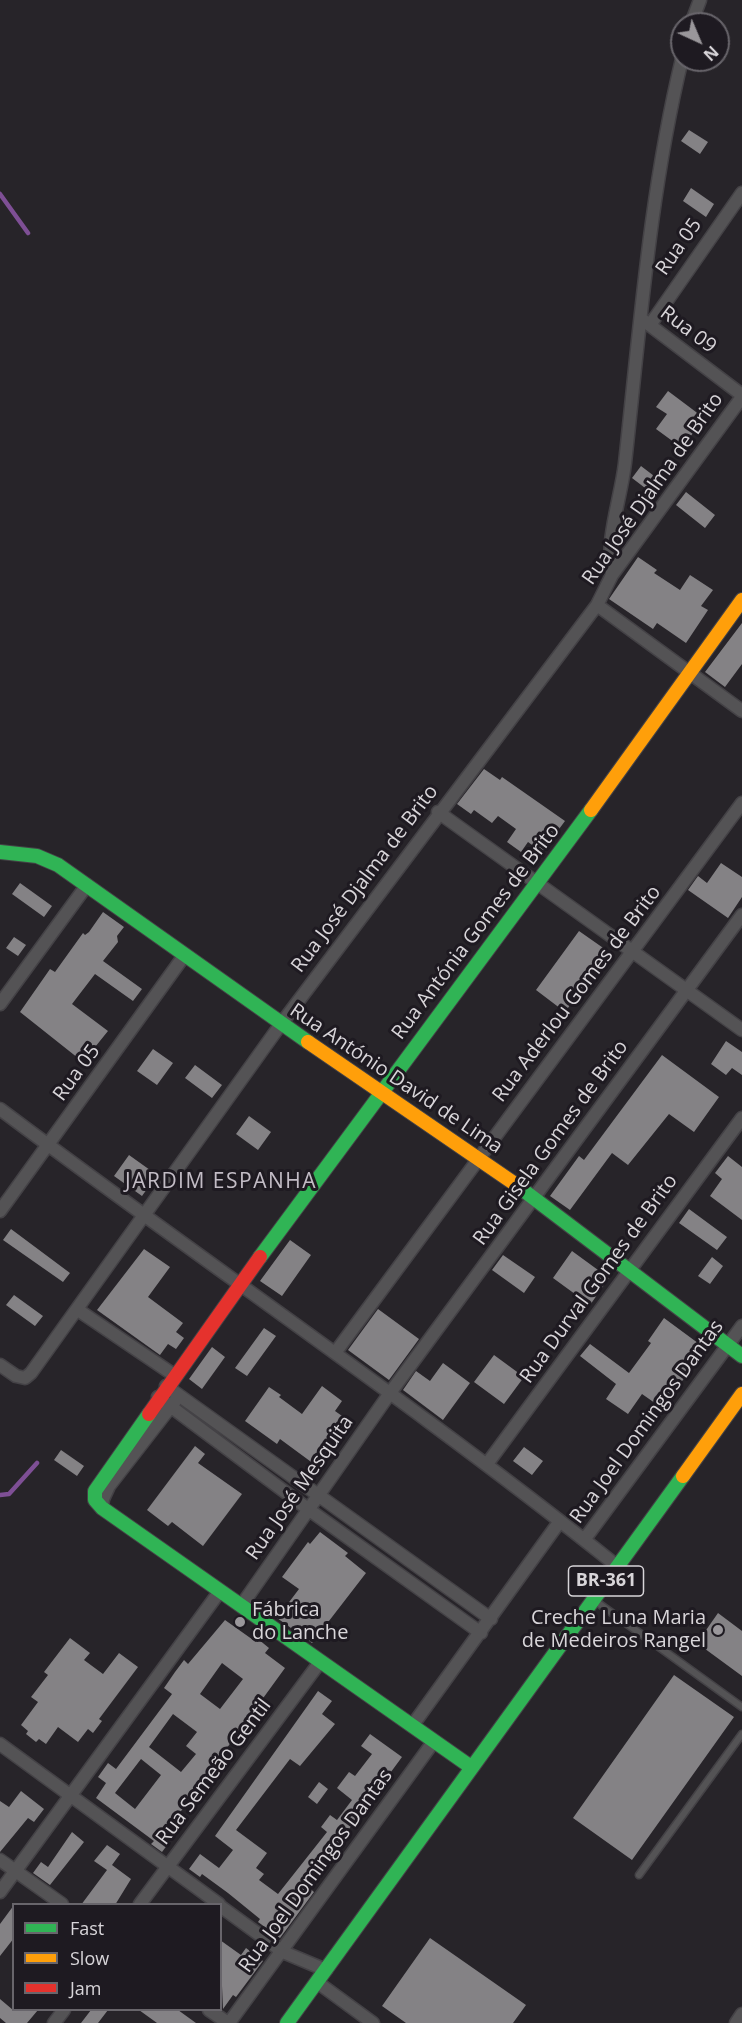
<!DOCTYPE html>
<html>
<head>
<meta charset="utf-8">
<style>
	body { margin:0 }
	#map { position:relative; width:742px; height:2023px; overflow:hidden; background:#272429; font-family:"Open Sans",sans-serif }
	canvas { display:block }
	.legend { position:absolute; left:12px; top:1903px; width:210px; height:108px; box-sizing:border-box; background:#1e1a21; border:2px solid #68656b; margin:0; padding:8px 10px; list-style:none; font-size:18px; color:#d8d5d9 }
	.legend li { display:flex; align-items:center; gap:12px; height:30px }
	.legend b { width:30px; border:2px solid #68656b }
	.north { position:absolute; left:670px; top:12px; width:60px; height:60px; box-sizing:border-box; background:#1e1a21; border:2px solid #68656b; border-radius:50%; rotate:136deg; font-size:16px; font-weight:700; line-height:24px; text-align:center; color:#d8d5d9 }
	.north::after { content:''; display:block; margin:auto; width:21px; height:27px; background:#9a979b; clip-path:polygon(50% 0,100% 100%,50% 72%,0 100%) }
</style>
</head>
<body>
<div id="map">
<canvas width="742" height="2023"></canvas>
<ul class="legend">
<li><b style="height:8px;background:#30b455"></b>Fast</li>
<li><b style="height:8px;background:#ff9f0a"></b>Slow</li>
<li><b style="height:8px;background:#e5322d"></b>Jam</li>
</ul>
<div class="north">N</div>
</div>
<script>
const g = document.querySelector('canvas').getContext('2d');
g.lineJoin = 'round';
function stroke(path, color, width, dash) { g.strokeStyle = color; g.lineWidth = width; g.lineCap = dash ? 'butt' : 'round'; g.setLineDash(dash || []); g.stroke(path); }
function paint(path, color) { g.fillStyle = color; g.fill(path, 'evenodd'); }
function drawText(font, color, halo, rows, align = 'center') {
  g.font = font + ' "Open Sans",sans-serif'; g.lineWidth = 6; g.setLineDash([]); g.textBaseline = 'middle'; g.strokeStyle = halo; g.fillStyle = color; for (const [text, x, y, turn = 0] of rows) {
    g.save(); g.translate(x, y); g.rotate((+turn || 0) * Math.PI / 180); g.textAlign = isNaN(turn) ? turn : align; if (halo) g.strokeText(text, 0, 0); g.fillText(text, 0, 0); g.restore();
  }
}
stroke(new Path2D(`
	M0 194 28 233
	M0 1495 9 1494 37 1463`), '#7e4f95', 4.5);
paint(new Path2D(`
	M689 130 708 142 700 154 681 141Z
	M691 188 714 204 706 217 683 201Z
	M668 391 704 418 682 448 656 429 667 414 656 407Z
	M641 466 658 479 649 491 632 478Z
	M686 492 715 515 705 528 676 505Z
	M638 557 657 570 654 573 680 590 690 575 713 590 701 606 708 610 686 643 657 623 653 629 609 599Z
	M742 623V664L725 687 705 672Z
	M484 769 500 780 502 777 565 821 542 852 528 842 521 852 507 842 516 829 498 816 492 823 474 810 471 814 457 804Z
	M721 863 742 877V897L728 918 688 890 698 876 707 883Z
	M20 883 52 906 44 917 12 894Z
	M103 912 124 927 117 936 118 942 103 961 142 989 133 1001 95 974 72 1004 108 1031 83 1062 20 1012 50 969 55 972 83 933 85 935 89 932Z
	M579 931 609 952 565 1012 536 990Z
	M14 937 26 945 18 956 6 948Z
	M726 1041 742 1052V1075L732 1068 726 1075 711 1064Z
	M153 1049 173 1063 157 1085 137 1071Z
	M662 1055 719 1097 694 1132 669 1114 628 1165 612 1153 570 1210 550 1196 579 1156 584 1160Z
	M195 1065 222 1085 212 1098 185 1078Z
	M249 1116 271 1132 258 1150 236 1134Z
	M129 1155 157 1175 142 1196 114 1176Z
	M728 1156 742 1167V1220L710 1196 722 1179 715 1173Z
	M689 1209 727 1237 717 1250 679 1223Z
	M11 1229 70 1273 63 1282 3 1240Z
	M290 1240 311 1255 282 1296 260 1281Z
	M144 1249 170 1267 148 1297 183 1323 176 1332 184 1338 176 1349 168 1344 160 1355 97 1310Z
	M572 1251 609 1278 590 1305 553 1278Z
	M503 1255 535 1277 524 1293 492 1270Z
	M712 1257 723 1266 710 1284 698 1276Z
	M14 1295 43 1316 35 1326 6 1305Z
	M378 1309 419 1339 389 1380 348 1350Z
	M664 1318 706 1349 662 1408 642 1394 628 1414 606 1399 616 1384 580 1356 590 1344 629 1373 651 1343 648 1341Z
	M264 1328 276 1336 247 1376 235 1368Z
	M212 1347 225 1357 202 1389 189 1379Z
	M494 1355 524 1377 504 1404 474 1382Z
	M443 1363 470 1383 443 1420 403 1390 416 1371 430 1381Z
	M322 1386 342 1401 335 1411 352 1423 345 1433 338 1428 322 1450 328 1454 318 1467 280 1439 277 1444 245 1421 269 1387 281 1395 279 1397 302 1414Z
	M195 1446 205 1454 198 1463 242 1494 203 1546 172 1522 168 1526 147 1510Z
	M524 1447 543 1461 532 1475 513 1461Z
	M61 1450 84 1466 77 1476 54 1460Z
	M320 1532 348 1553 345 1556 366 1573 312 1643 277 1618 299 1589 282 1577 308 1542 310 1544Z
	M718 1613 742 1631V1676L697 1643Z
	M225 1620 256 1642 258 1639 269 1648 265 1653 285 1668 176 1818 183 1824 162 1852 151 1844 154 1841 96 1798 106 1783 98 1777 108 1763 116 1769 172 1694 164 1688 175 1672 184 1660 188 1664ZM222 1663 243 1679 220 1709 200 1694ZM173 1714 197 1732 186 1746 196 1754 181 1772 149 1747ZM141 1759 161 1775 135 1809 115 1793Z
	M70 1638 90 1653 84 1660 103 1674 119 1653 138 1667 99 1719 102 1721 93 1733 88 1729 78 1742 58 1727 46 1744 39 1739 36 1742 26 1734 28 1731 21 1725 38 1702 31 1697 48 1675 44 1672Z
	M674 1675 734 1717 632 1860 573 1818Z
	M318 1691 332 1701 322 1714 335 1724 300 1766 290 1759 236 1830 267 1853 256 1868 264 1874 259 1880 278 1894 327 1832 321 1827 330 1815 337 1820 352 1800 337 1788 349 1772 355 1776 372 1754 361 1746 370 1734 402 1757 307 1886 314 1892 280 1938 258 1922 260 1919 228 1893 202 1874 200 1877 189 1869 200 1854 219 1868 233 1850 215 1836Z
	M319 1782 328 1789 317 1804 308 1797Z
	M21 1791 44 1809 34 1822 28 1818 0 1852V1801L9 1807Z
	M72 1832 84 1842 50 1885 33 1873 41 1862 48 1867Z
	M107 1845 120 1854 112 1865 131 1879 115 1905H81L107 1870 94 1861Z
	M14 1905V1938L0 1956V1924Z
	M430 1938 526 2005 513 2023H406L382 2006Z
	M220 1940 241 1955 246 1948 263 1961 236 1997 233 1995 223 2009Z
	M0 1999 13 2010H38L27 2023H6L0 2018Z
	M91 2010H108L98 2023H81Z
	M139 2010H178L196 2023H157Z`), '#848285');
const lane = new Path2D(`
	M594 1600 742 1707
	M639 1875 742 1734`);
const street = new Path2D(`
	M691 24 700 0
	M643 320 742 395
	M650 325 742 193
	M612 575C605 540 621 498 625 463 640 327 650 191 682 59
	M597 605 742 711
	M438 812 742 1030
	M0 1004 87 885
	M0 1109C205 1263 417 1406 617 1566
	M0 1211 184 956
	M78 1310 174 1375
	M335 1353 742 803
	M0 1365 16 1376 25 1378 31 1373 281 1024 597 605 612 575 742 397
	M166 1386 491 1619
	M158 1397 308 1509 481 1633
	M487 1464 742 1118
	M102 1508 103 1499 109 1486 175 1401
	M584 1540 742 1326
	M241 1606 390 1393 742 915
	M412 1726 560 1521
	M0 1744 219 1904
	M0 1860 62 1904
	M0 1892 220 1591
	M140 1904 320 1662
	M220 1906 283 1952 326 1970
	M317 1982 373 2023
	M209 2010 228 2023
	M54 2023 64 2010
	M229 2023 434 1741
	M736 2023 742 2014`);
const fast = new Path2D(`
	M0 852 37 856 58 865 308 1042
	M515 1184 742 1356
	M260 1257 591 810
	M149 1414 95 1491V1500L102 1508 471 1767
	M287 2023 683 1476`);
const slow = new Path2D(`
	M591 810 742 600
	M308 1042 515 1184
	M683 1476 742 1394`);
const jam = new Path2D(`
	M149 1414 260 1257`);
stroke(lane, '#444246', 9);
stroke(street, '#444246', 15);
stroke(fast, '#444246', 16);
stroke(slow, '#444246', 16);
stroke(jam, '#444246', 16);
stroke(lane, '#545355', 6);
stroke(street, '#545355', 12);
stroke(fast, '#30b455', 14);
stroke(slow, '#ff9f0a', 14);
stroke(jam, '#e5322d', 14);
for (const [x, y, r, color] of [
	[240,1622,6,"#9a979b"],
	[718,1630,6,"#9a979b"]
]) { const dot = new Path2D(); dot.arc(x, y, r, 0, 2 * Math.PI); g.fillStyle = color; g.fill(dot); stroke(dot, '#1e1a21', 2); }
for (const [x, y, w] of [
	[606,1581,75]
]) { const box = new Path2D(); box.roundRect(x - w / 2, y - 15, w, 30, 4.5); g.fillStyle = '#1e1a21'; g.fill(box); stroke(box, '#d8d5d9', 1.5); }
drawText('bold 18px', '#d8d5d9', null, [
	["BR-361",606,1581]
]);
drawText('20px', '#d8d5d9', '#1e1a21', [
	["Rua 05",679,247,-55],
	["Rua 09",688,330,37],
	["Rua José Djalma de Brito",653,489,-55],
	["Rua José Djalma de Brito",365,879,-53],
	["Rua Antónia Gomes de Brito",476,932,-53],
	["Rua Aderlou Gomes de Brito",577,994,-53],
	["Rua 05",77,1073,-54],
	["Rua António David de Lima",396,1079,34],
	["Rua Gisela Gomes de Brito",551,1143,-54],
	["Rua Durval Gomes de Brito",599,1279,-54],
	["Rua Joel Domingos Dantas",647,1422,-54],
	["Rua José Mesquita",300,1488,-55],
	["Rua Semeão Gentil",214,1772,-53],
	["Rua Joel Domingos Dantas",316,1871,-54]
]);
drawText('20px', '#d8d5d9', '#1e1a21', [
	["Fábrica",252,1610],
	["do Lanche",252,1633],
	["Creche Luna Maria",706,1618,"right"],
	["de Medeiros Rangel",706,1641,"right"]
], 'left');
g.letterSpacing = '1.5px';
drawText('21px', '#c2bcc5', '#1e1a21', [
	["JARDIM ESPANHA",221,1182]
]);
g.letterSpacing = '0px';
</script>
</body>
</html>
